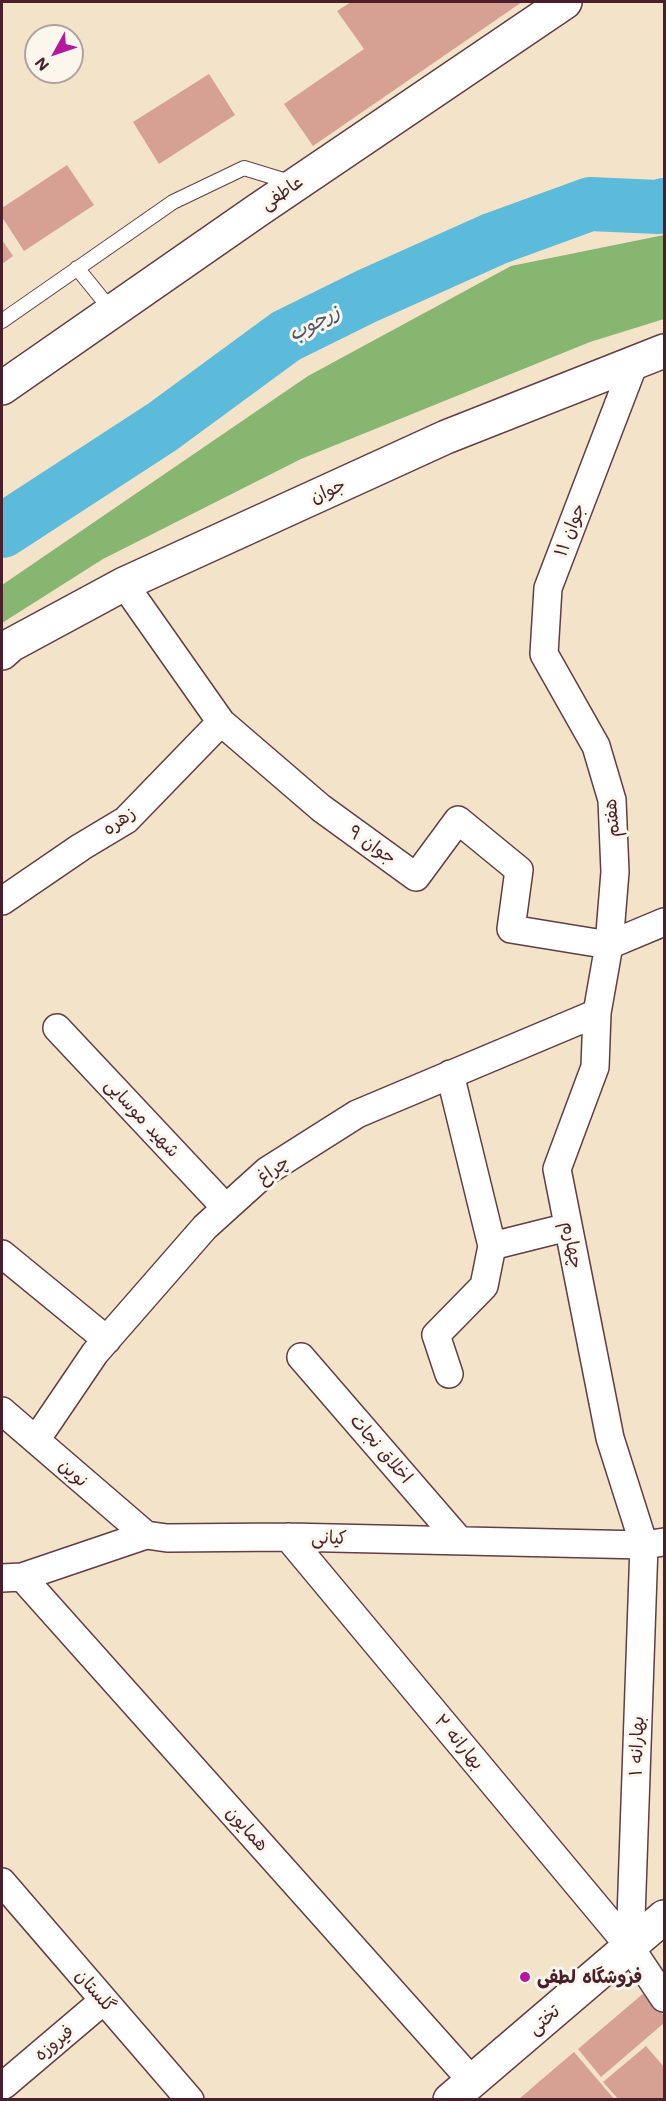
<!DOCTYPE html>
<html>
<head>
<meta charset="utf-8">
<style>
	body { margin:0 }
	#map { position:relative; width:666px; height:2101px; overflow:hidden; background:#f3e4c9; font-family:Mali,sans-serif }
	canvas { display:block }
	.frame { position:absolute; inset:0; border:3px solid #4a1f2b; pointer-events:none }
	.north { position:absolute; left:24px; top:24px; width:60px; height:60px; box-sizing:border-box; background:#fbf7ec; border:2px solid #b4a19f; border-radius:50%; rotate:230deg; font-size:16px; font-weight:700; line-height:24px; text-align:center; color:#4a1f2b }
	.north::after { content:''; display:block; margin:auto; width:21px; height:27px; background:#b5179e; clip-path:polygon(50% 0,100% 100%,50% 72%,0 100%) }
</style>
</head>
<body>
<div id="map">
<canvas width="666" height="2101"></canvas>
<div class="frame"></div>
<div class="north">N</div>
</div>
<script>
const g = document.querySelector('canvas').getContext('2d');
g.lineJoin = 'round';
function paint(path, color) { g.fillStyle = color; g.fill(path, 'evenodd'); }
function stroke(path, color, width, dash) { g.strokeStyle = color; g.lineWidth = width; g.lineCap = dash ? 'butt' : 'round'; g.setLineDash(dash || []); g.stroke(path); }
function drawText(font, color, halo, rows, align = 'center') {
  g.font = font + ' Mali,"Playpen Sans Arabic",sans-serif'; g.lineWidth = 6; g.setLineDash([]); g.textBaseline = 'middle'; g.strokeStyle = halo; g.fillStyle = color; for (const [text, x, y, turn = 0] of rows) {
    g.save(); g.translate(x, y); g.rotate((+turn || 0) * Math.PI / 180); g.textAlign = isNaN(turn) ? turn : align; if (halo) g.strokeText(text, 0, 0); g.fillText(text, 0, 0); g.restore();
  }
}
paint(new Path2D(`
	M664 235V319L590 342 301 459 103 559 2 623V585L308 376 511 266Z`), '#86b670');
stroke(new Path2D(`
	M2 531 162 427 286 336 367 296 494 239 590 204 658 207 664 205`), '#5cbada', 54);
paint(new Path2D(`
	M351 2H522L313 146 284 104 364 49 337 11Z
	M209 74 235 115 159 164 133 122Z
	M67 165 94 205 24 251 2 217V208Z
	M2 240 13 256 2 264Z
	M645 1992 664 2016V2023L601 2077 578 2049Z
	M646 2046 664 2067V2100H619L603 2082Z
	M574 2052 615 2100H518L541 2080Z`), '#d6a092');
const lane = new Path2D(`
	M77 268 112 311
	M2 321 173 202 244 168 293 183`);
const street = new Path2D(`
	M124 584 221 722 321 808 416 877 458 820 519 870 511 929 609 945
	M2 901 81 847 126 820 221 722
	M609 945 664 922
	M57 1028 226 1208
	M492 1246 568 1227
	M2 1254 107 1340
	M301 1357 460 1541
	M449 1374 436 1335 484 1286 492 1246 450 1074
	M2 1411 146 1535
	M36 1440 95 1353 205 1227 267 1171 357 1114 597 1013
	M288 1537 630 1947 664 1998
	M22 1577 472 2081
	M2 1578 22 1577 146 1535 167 1538 288 1537 644 1545 664 1542
	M2 1882 190 2100
	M630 1947 644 1545 610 1438 557 1169 595 1067 597 1013 609 945 615 872 612 800 596 746 544 654 548 588 635 361
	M4 2085 103 2001`);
const secondary = new Path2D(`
	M2 388 258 210 565 2
	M2 653 11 645 124 584 446 437 664 351`);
const primary = new Path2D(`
	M450 2100 664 1917`);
stroke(lane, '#633d43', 16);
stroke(street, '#633d43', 30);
stroke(secondary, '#633d43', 36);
stroke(primary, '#633d43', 36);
stroke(lane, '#fff', 14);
stroke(street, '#fff', 27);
stroke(secondary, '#fff', 33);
stroke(primary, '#fff', 33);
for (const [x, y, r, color] of [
	[525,1977,6,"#b5179e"]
]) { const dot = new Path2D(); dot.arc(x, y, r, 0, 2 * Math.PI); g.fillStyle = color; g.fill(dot); stroke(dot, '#fbf7ec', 2); }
drawText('18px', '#4a1f2b', '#fbf7ec', [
	["عاطفی",282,193,-34],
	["جوان",328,491,-24],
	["جوان ۱۱",570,530,-69],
	["هفتم",612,818,-95],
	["زهره",119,821,-36],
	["جوان ۹",372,845,35],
	["شهید موسایی",142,1118,47],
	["چراغ",273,1170,-36],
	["چهارم",572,1245,79],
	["اخلاق نجات",381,1449,49],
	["نوین",73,1473,41],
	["کیانی",329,1538,1],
	["بهارانه ۲",459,1742,50],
	["بهارانه ۱",637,1746,-88],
	["همایون",247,1829,48],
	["گلستان",95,1991,49],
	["تختی",544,2020,-40],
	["فیروزه",54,2043,-40]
]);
drawText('bold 18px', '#4a1f2b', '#fbf7ec', [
	["فروشگاه لطفی",537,1977]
], 'left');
drawText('italic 20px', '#505568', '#fbf7ec', [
	["زرجوب",314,323,-28]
]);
</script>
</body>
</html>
